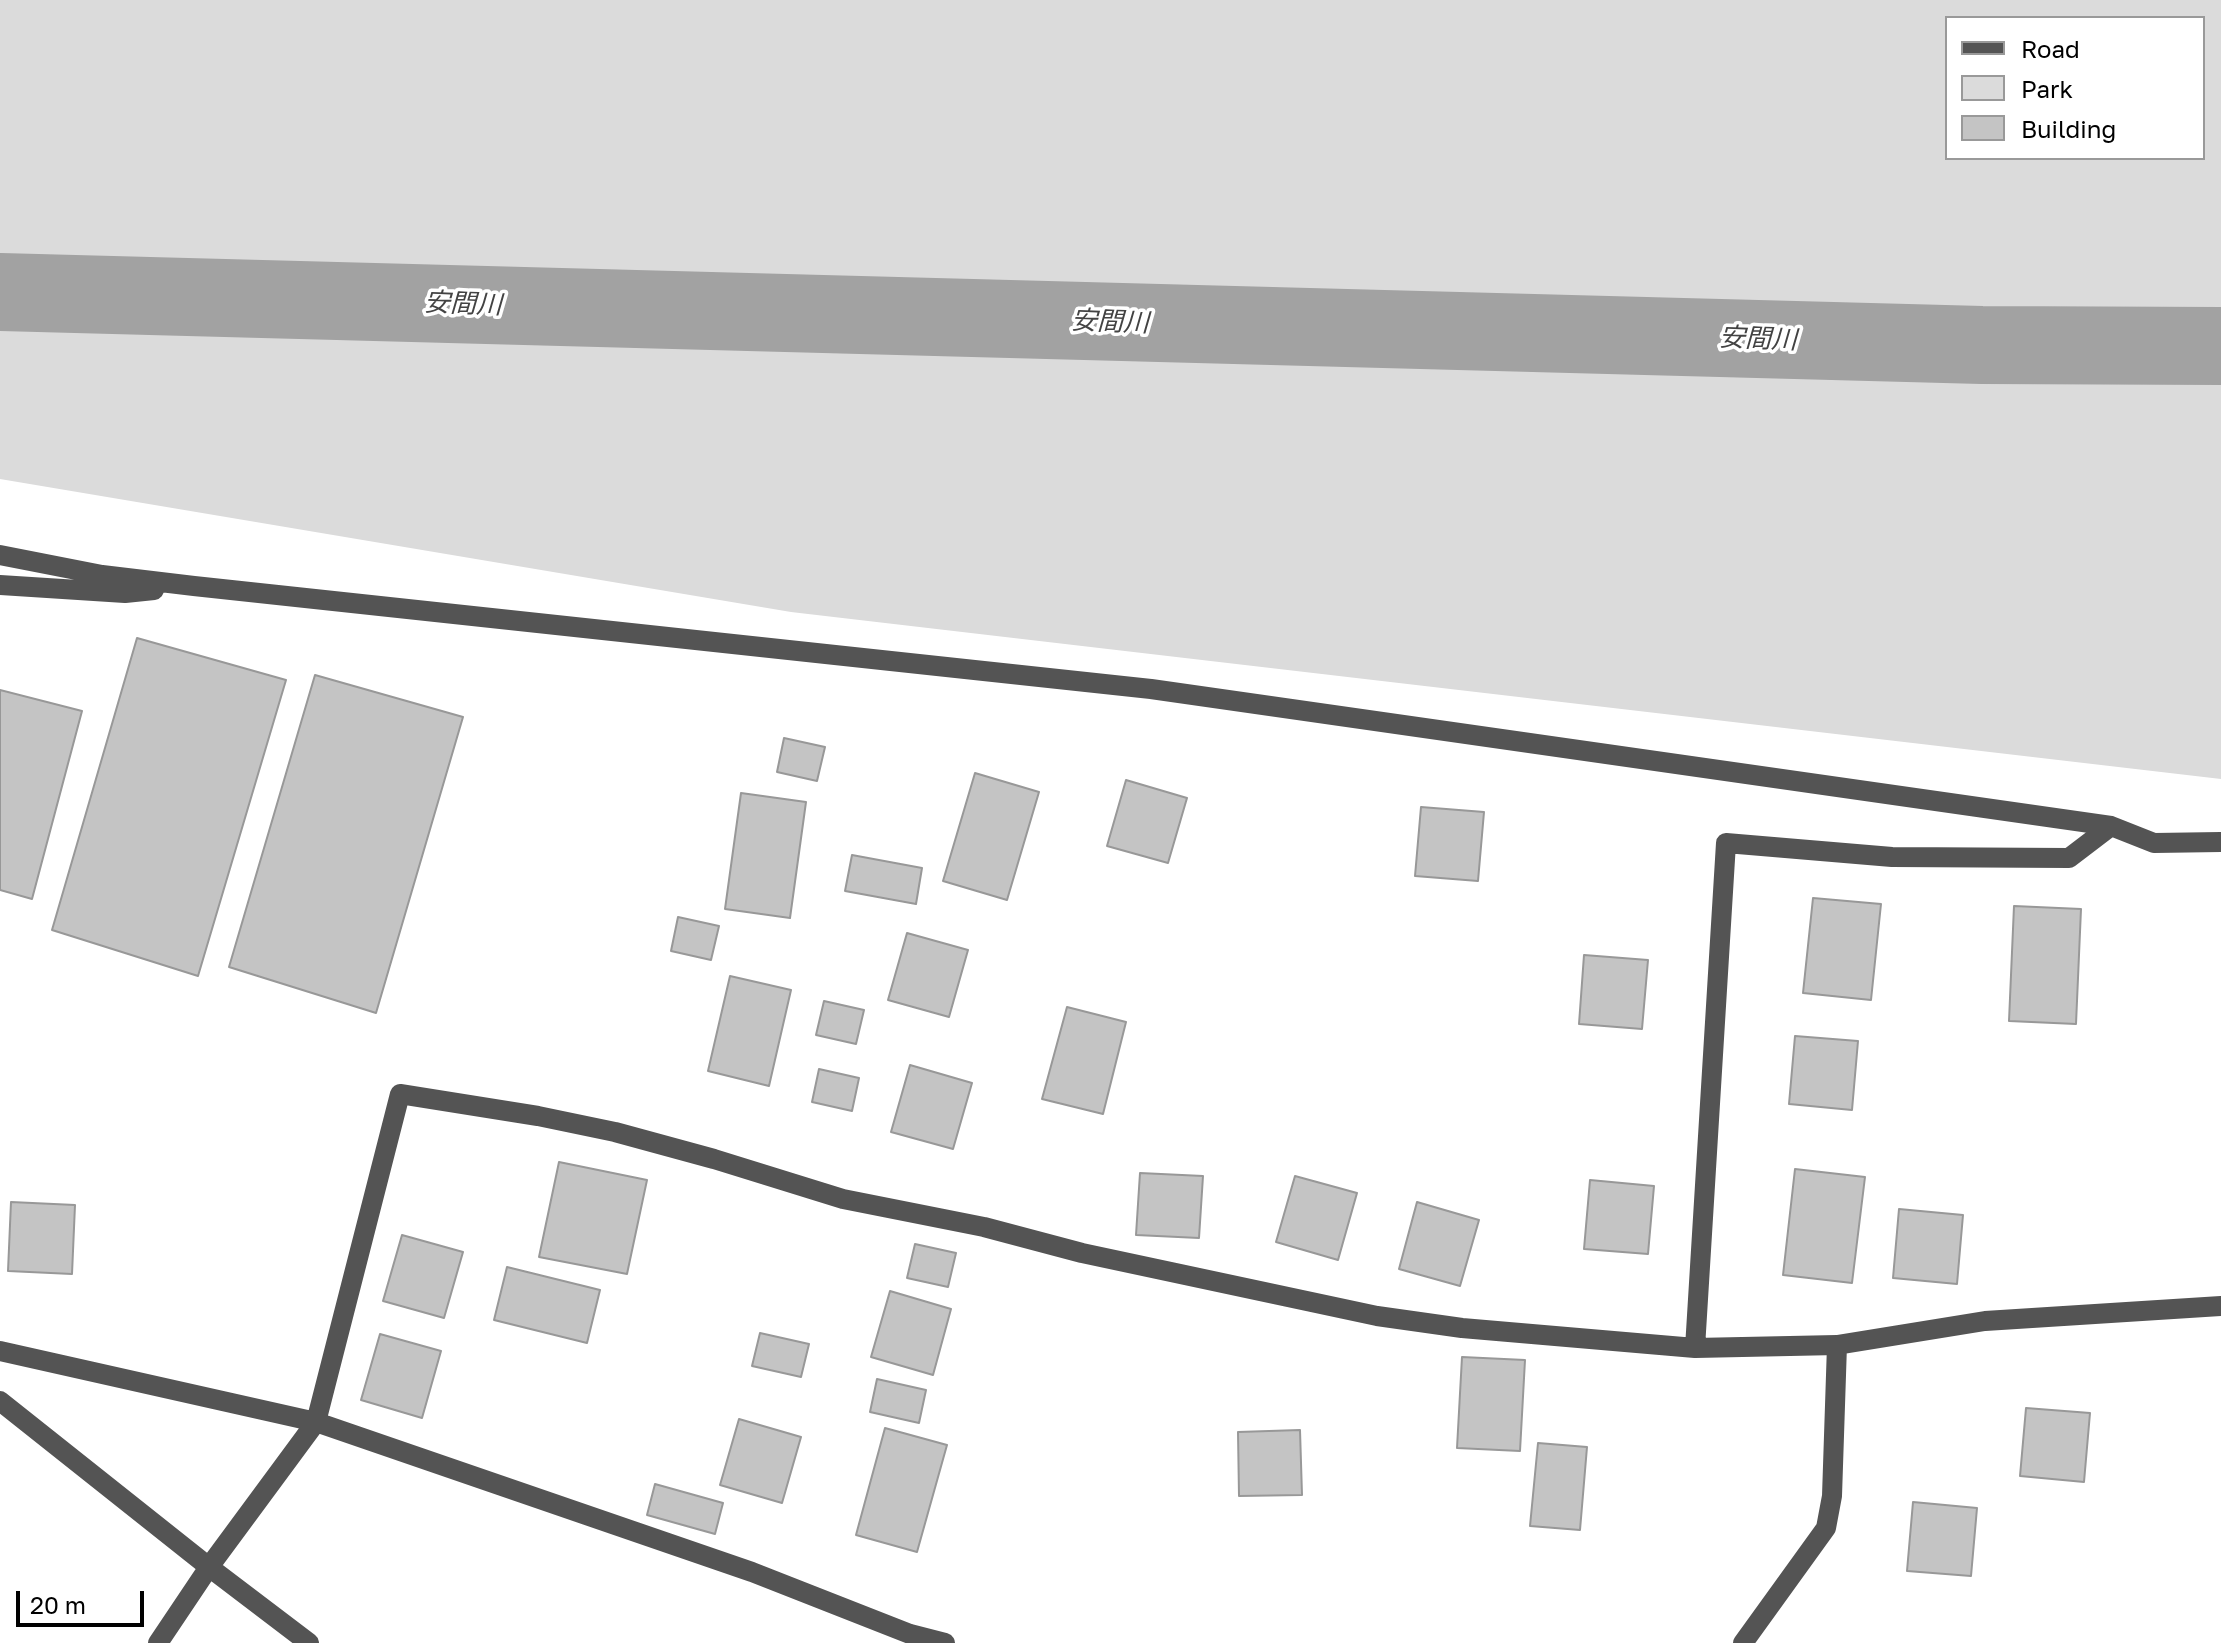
<!DOCTYPE html>
<html>
<head>
<meta charset="utf-8">
<style>
	body { margin:0 }
	#map { position:relative; width:2221px; height:1643px; overflow:hidden; background:#fff; font-family:"Golos Text",sans-serif }
	canvas { display:block }
	.legend { position:absolute; left:1945px; top:16px; width:260px; height:144px; box-sizing:border-box; background:#fff; border:2px solid #999; margin:0; padding:10px 14px; list-style:none; font-size:24px; color:#000 }
	.legend li { display:flex; align-items:center; gap:16px; height:40px }
	.legend b { width:40px; border:2px solid #999 }
	.scale { position:absolute; left:16px; top:1591px; width:128px; height:36px; box-sizing:border-box; border:4px solid #000; border-top:0; padding-left:10px; font-size:24px; line-height:28px; white-space:nowrap; color:#000; -webkit-text-stroke:6px #fff; paint-order:stroke }
</style>
</head>
<body>
<div id="map">
<canvas width="2221" height="1643"></canvas>
<ul class="legend">
<li><b style="height:10px;background:#545454"></b>Road</li>
<li><b style="height:22px;background:#dbdbdb"></b>Park</li>
<li><b style="height:22px;background:#c4c4c4"></b>Building</li>
</ul>
<div class="scale">20 m</div>
</div>
<script>
const g = document.querySelector('canvas').getContext('2d');
g.lineJoin = 'round';
function paint(path, color) { g.fillStyle = color; g.fill(path, 'evenodd'); }
function stroke(path, color, width, dash) { g.strokeStyle = color; g.lineWidth = width; g.lineCap = dash ? 'butt' : 'round'; g.setLineDash(dash || []); g.stroke(path); }
function drawText(font, color, halo, rows, align = 'center') {
  g.font = font + ' "Golos Text","Noto Sans JP",sans-serif'; g.lineWidth = 7; g.setLineDash([]); g.textBaseline = 'middle'; g.strokeStyle = halo; g.fillStyle = color; for (const [text, x, y, turn = 0] of rows) {
    g.save(); g.translate(x, y); g.rotate((+turn || 0) * Math.PI / 180); g.textAlign = isNaN(turn) ? turn : align; if (halo) g.strokeText(text, 0, 0); g.fillText(text, 0, 0); g.restore();
  }
}
paint(new Path2D(`
	M0 0H2221V779L791 612 0 479ZM1947 18H2203V158H1947Z`), '#dbdbdb');
stroke(new Path2D(`
	M0 292 1982 345 2221 346`), '#a2a2a2', 78);
const building = new Path2D(`
	M137 638 286 680 198 976 52 930Z
	M315 675 463 717 376 1013 229 967Z
	M0 690 82 711 32 899 0 890Z
	M784 738 825 747 817 781 777 772Z
	M975 773 1039 792 1007 900 943 881Z
	M1126 780 1187 798 1168 863 1107 846Z
	M741 793 806 802 790 918 725 909Z
	M1421 807 1484 812 1478 881 1415 876Z
	M852 855 922 868 916 904 845 891Z
	M1813 898 1881 904 1871 1000 1803 993Z
	M2014 906 2081 909 2076 1024 2009 1021Z
	M678 917 719 926 711 960 671 951Z
	M907 933 968 950 949 1017 888 1000Z
	M1584 955 1648 960 1642 1029 1579 1024Z
	M730 976 791 990 769 1086 708 1071Z
	M824 1001 864 1010 856 1044 816 1035Z
	M1067 1007 1126 1022 1103 1114 1042 1099Z
	M1795 1036 1858 1041 1852 1110 1789 1104Z
	M910 1065 972 1083 953 1149 891 1132Z
	M819 1069 859 1078 852 1111 812 1102Z
	M559 1162 647 1180 627 1274 539 1257Z
	M1795 1169 1865 1177 1852 1283 1783 1275Z
	M1140 1173 1203 1176 1199 1238 1136 1235Z
	M1295 1176 1357 1193 1338 1260 1276 1242Z
	M1590 1180 1654 1186 1648 1254 1584 1249Z
	M11 1202 75 1205 72 1274 8 1271Z
	M1417 1202 1479 1220 1460 1286 1399 1269Z
	M1899 1209 1963 1215 1957 1284 1893 1278Z
	M402 1235 463 1252 444 1318 383 1301Z
	M915 1244 956 1253 948 1287 907 1278Z
	M507 1267 600 1290 587 1343 494 1320Z
	M890 1291 951 1309 933 1375 871 1357Z
	M760 1333 809 1344 801 1377 752 1366Z
	M380 1334 441 1351 422 1418 361 1400Z
	M1462 1357 1525 1360 1520 1451 1457 1448Z
	M877 1379 926 1390 919 1423 870 1412Z
	M2026 1408 2090 1413 2084 1482 2020 1476Z
	M739 1419 801 1437 782 1503 720 1485Z
	M885 1428 947 1445 917 1552 856 1535Z
	M1300 1430 1302 1495 1239 1496 1238 1432Z
	M1538 1443 1587 1447 1580 1530 1530 1526Z
	M655 1484 723 1503 715 1534 647 1515Z
	M1913 1502 1977 1508 1971 1576 1907 1571Z`);
paint(building, '#c4c4c4');
stroke(building, '#989898', 2);
stroke(new Path2D(`
	M0 555 102 575 194 586 1151 689 2111 826 2154 843 2221 842
	M0 585 125 593 154 590
	M1695 1348 1726 843 1892 857 2069 858 2111 826
	M0 1351 316 1422 752 1572 910 1634 945 1643
	M0 1401 209 1567 309 1643
	M158 1643 209 1567 316 1422 400 1094 538 1116 615 1132 714 1159 843 1199 984 1227 1082 1253 1377 1316 1462 1328 1695 1348 1837 1345 1985 1321 2221 1306
	M1743 1643 1826 1528 1832 1496 1837 1345`), '#545454', 20);
drawText('italic 26px', '#434343', '#fff', [
	["安間川",463,304,2],
	["安間川",1110,322,2],
	["安間川",1758,339,2]
]);
</script>
</body>
</html>
